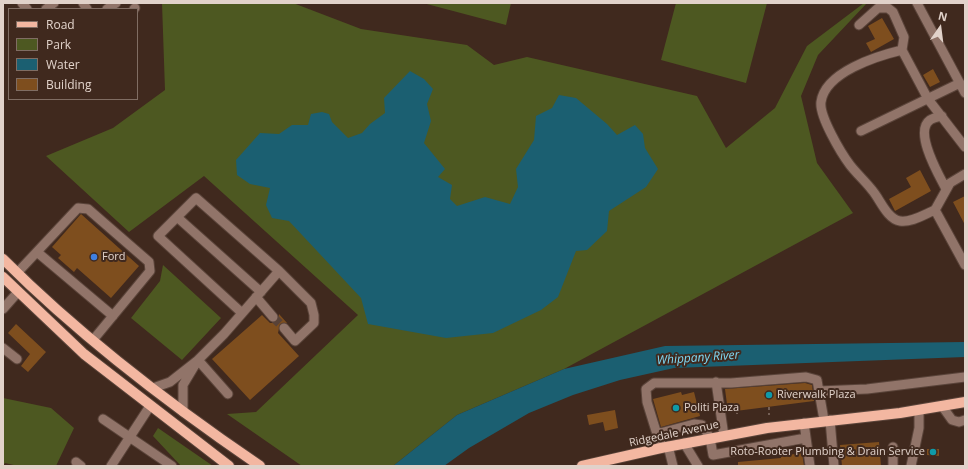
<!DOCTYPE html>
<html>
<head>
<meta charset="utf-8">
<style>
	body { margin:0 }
	#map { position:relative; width:968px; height:469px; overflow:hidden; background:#40291e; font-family:"Open Sans",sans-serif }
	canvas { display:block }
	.frame { position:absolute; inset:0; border:4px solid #e1d2ca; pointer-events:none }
	.legend { position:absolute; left:8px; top:8px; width:130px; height:92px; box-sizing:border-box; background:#40291e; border:1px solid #806d63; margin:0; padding:5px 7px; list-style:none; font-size:12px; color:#e1d2ca }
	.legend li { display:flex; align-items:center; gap:8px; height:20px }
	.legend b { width:20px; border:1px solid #806d63 }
	.north { position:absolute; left:920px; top:8px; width:40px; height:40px; -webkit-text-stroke:3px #40291e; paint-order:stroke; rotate:14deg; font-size:11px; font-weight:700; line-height:16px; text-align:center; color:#e1d2ca }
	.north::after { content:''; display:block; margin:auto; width:14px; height:18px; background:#e1d2ca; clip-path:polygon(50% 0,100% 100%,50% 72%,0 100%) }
</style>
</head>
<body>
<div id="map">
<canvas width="968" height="469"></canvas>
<div class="frame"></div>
<ul class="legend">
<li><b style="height:5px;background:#f3b7a1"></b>Road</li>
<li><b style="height:11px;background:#4d5821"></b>Park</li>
<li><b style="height:11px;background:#1b5f71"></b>Water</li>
<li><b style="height:11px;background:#7e4e1e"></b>Building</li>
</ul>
<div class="north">N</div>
</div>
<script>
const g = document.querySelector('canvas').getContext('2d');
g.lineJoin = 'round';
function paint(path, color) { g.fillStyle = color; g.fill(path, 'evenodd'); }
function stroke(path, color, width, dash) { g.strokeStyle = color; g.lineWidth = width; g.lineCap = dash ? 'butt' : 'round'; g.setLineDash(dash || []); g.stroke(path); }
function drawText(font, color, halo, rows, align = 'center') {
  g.font = font + ' "Open Sans",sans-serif'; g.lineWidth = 4; g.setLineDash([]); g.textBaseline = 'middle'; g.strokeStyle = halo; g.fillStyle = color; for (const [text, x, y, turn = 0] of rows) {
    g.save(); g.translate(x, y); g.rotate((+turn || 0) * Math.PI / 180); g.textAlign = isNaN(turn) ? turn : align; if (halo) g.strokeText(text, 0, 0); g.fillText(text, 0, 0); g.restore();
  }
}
paint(new Path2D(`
	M162 3H293L361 29 467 45 494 65 527 57 697 96 726 148 775 108 807 46 864 3H867L818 55 801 96 817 163 853 213 564 369 457 415 393 466H302L227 414 256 412 358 315 204 176 129 232 46 156 113 128 165 90Z
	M423 3H511L506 25Z
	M676 3H767L746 83 661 60Z
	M163 265 221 318 182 360 131 318 160 281Z
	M3 398 51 408 74 428 56 466H18L5 463 3 466Z
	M158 428 213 466H181L153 436Z`), '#4d5821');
paint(new Path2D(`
	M410 71 424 79 433 89 427 104 431 121 424 143 445 169 438 177 452 185 450 199 457 206 485 197 510 204 518 187 516 169 534 140 536 116 552 108 559 95 576 98 607 124 617 135 635 125 643 134 645 148 658 169 646 187 609 211 607 231 587 250 576 251 558 297 541 310 493 333 446 338 368 324 361 298 289 221 272 218 266 205 270 188 250 184 237 175 236 160 260 133 279 134 292 125H308L311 114 322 112 329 114 332 122 348 138 362 133 370 124 385 113 384 98Z
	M965 342V357L674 368 620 380 573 395 529 413 469 448 444 466H393L457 415 564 369 665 346Z`), '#1b5f71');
paint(new Path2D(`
	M882 18 894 39 871 52 866 43 875 39 868 26Z
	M933 69 940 82 930 87 923 75Z
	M920 170 931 191 895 211 889 199 911 187 906 178Z
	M965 196V225L953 202Z
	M81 214 139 266 111 298 77 268 74 272 58 258 61 255 52 247Z
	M279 314 287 323 280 324 278 333 299 356 250 400 212 359 262 315 270 323H274L278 319Z
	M16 324 46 352 28 372 21 366 30 354 8 333Z
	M805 383 812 385 814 401 728 412 725 389Z
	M681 392 682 395 694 392 700 416 661 427 653 399Z
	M615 410 618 428 605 431 603 422 589 425 587 415Z
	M879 442 881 466H842L840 445Z
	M927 449H939V456L927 455Z
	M802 453 804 466H738V462L781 458V456Z`), '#7e4e1e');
stroke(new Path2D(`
	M273 317 284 328`), '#584238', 9, [9, 4.5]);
const minor = new Path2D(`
	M22 3 27 9
	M83 3 87 9
	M917 3 965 93
	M46 9 54 3
	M107 9 116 3
	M134 9 135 8
	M859 25 878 8H888L893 12 904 37 902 50
	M942 116C938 117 933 118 930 120 913 132 940 177 946 189
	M861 131 960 83
	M965 174 950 183 935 210 965 265
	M935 210C925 214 911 223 900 221 887 219 880 199 872 190 865 181 857 174 850 165 841 153 819 116 821 102 825 72 877 56 902 50L928 99 965 147
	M177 217 261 292
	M37 252 113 316
	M17 273 78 208 88 209 149 262 150 271 93 340
	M256 297 273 317
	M3 309 18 292
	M242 313 158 236 196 198 279 271 311 303 314 315V323L295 341 284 328
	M3 348 17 359
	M716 382 724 436
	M153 388 170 382 198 360 183 385V412
	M819 391 867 389 965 377
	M228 394 198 360 224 334 279 271
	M942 406 952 420 959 422 965 420
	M103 419 172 466
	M830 420 834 466
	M804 423 810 466
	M660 433 656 431 647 402 646 389 654 383H731L806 377 817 380 824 420
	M684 443 698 466
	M668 446 673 466
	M893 447V466
	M661 448 660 433 694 424 702 425 710 438 713 455 806 438
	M76 462 81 466
	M111 466 150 406
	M911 466 919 428V410`);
const major = new Path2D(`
	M3 259C81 337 169 404 260 466
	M3 277 84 354 229 466
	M582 466 661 448 767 428 900 413 965 402`);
stroke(minor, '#5a443a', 11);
stroke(major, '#5a443a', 12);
stroke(new Path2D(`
	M769 407V415
	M737 411V417`), '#857168', 1.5, [3, 3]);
stroke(minor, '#917469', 9);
stroke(major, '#f3b7a1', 10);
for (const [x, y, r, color] of [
	[94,257,4,"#3f7fe0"],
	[769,395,4,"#0f9aa8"],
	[676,408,4,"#0f9aa8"],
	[933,452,4,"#0f9aa8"]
]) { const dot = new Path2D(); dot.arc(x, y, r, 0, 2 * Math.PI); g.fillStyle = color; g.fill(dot); stroke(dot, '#40291e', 1.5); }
drawText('11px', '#e1d2ca', '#40291e', [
	["Ford",102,257],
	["Riverwalk Plaza",777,395],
	["Politi Plaza",684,408],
	["Roto-Rooter Plumbing & Drain Service",925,452,"right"]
], 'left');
drawText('11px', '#e1d2ca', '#40291e', [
	["Ridgedale Avenue",674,434,-12]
]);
drawText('italic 12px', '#7fdaf6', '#40291e', [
	["Whippany River",698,358,-4]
]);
</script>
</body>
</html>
